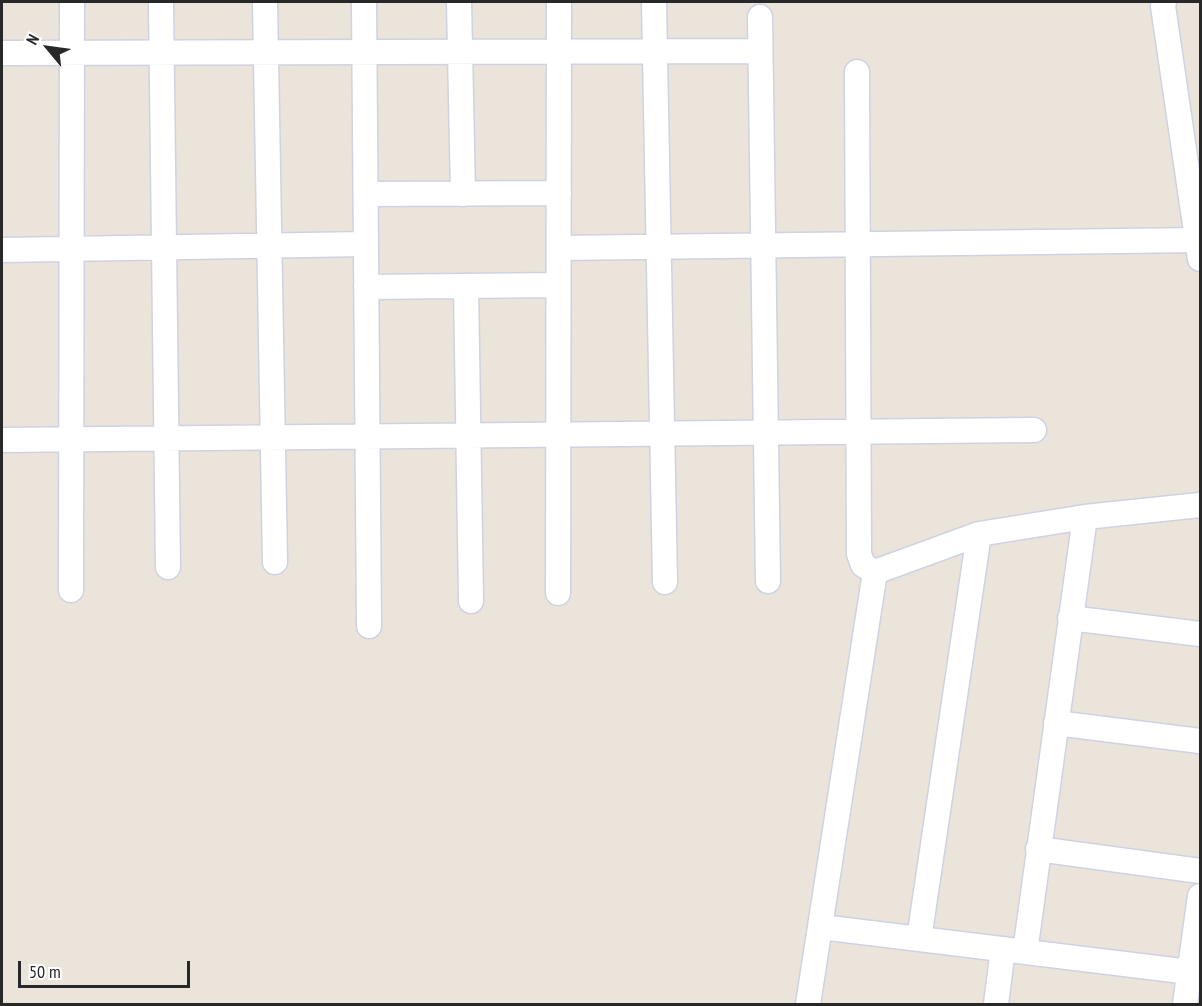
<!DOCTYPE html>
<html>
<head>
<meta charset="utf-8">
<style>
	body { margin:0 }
	#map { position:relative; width:1202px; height:1006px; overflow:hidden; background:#ebe4da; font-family:"PT Sans Narrow",sans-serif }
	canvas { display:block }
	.frame { position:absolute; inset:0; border:3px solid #282828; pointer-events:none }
	.north { position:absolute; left:18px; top:18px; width:60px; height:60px; -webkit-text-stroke:4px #fff; paint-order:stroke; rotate:299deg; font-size:16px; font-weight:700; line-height:24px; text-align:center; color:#282828 }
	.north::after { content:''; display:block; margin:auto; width:21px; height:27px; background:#282828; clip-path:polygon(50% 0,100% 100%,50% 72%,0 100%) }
	.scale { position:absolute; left:18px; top:961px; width:172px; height:27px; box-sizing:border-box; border:3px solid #282828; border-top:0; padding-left:8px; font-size:18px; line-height:21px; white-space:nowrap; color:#282828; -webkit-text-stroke:4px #fff; paint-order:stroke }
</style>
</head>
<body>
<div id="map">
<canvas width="1202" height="1006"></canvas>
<div class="frame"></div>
<div class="north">N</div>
<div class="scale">50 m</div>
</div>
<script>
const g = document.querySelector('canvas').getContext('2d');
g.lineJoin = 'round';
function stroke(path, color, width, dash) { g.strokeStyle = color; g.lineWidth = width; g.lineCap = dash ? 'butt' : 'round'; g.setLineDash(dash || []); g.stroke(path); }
const minor = new Path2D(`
	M161 2 168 567
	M265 2 275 562
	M364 2 369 626
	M459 2 463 194
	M654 2 665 582
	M1164 2 1163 6 1200 259
	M760 17 768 581
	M2 53 760 51
	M857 72 859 554 863 565 875 572 979 534 1085 517 1200 505
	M366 194 559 193
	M559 248 1200 240
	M2 250 366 244
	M466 286 471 601
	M366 287 558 285
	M2 440 1034 430
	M71 590 72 2
	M558 593 559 2
	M1070 618 1200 634
	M1056 723 1200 741
	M1038 849 1200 871
	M821 927 1190 972
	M919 939 979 534
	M1025 952 1085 517
	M808 1004 875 572
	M996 1004 1003 949
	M1185 1004 1200 896`);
stroke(minor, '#cfd2e2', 27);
stroke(minor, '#fff', 24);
</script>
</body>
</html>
